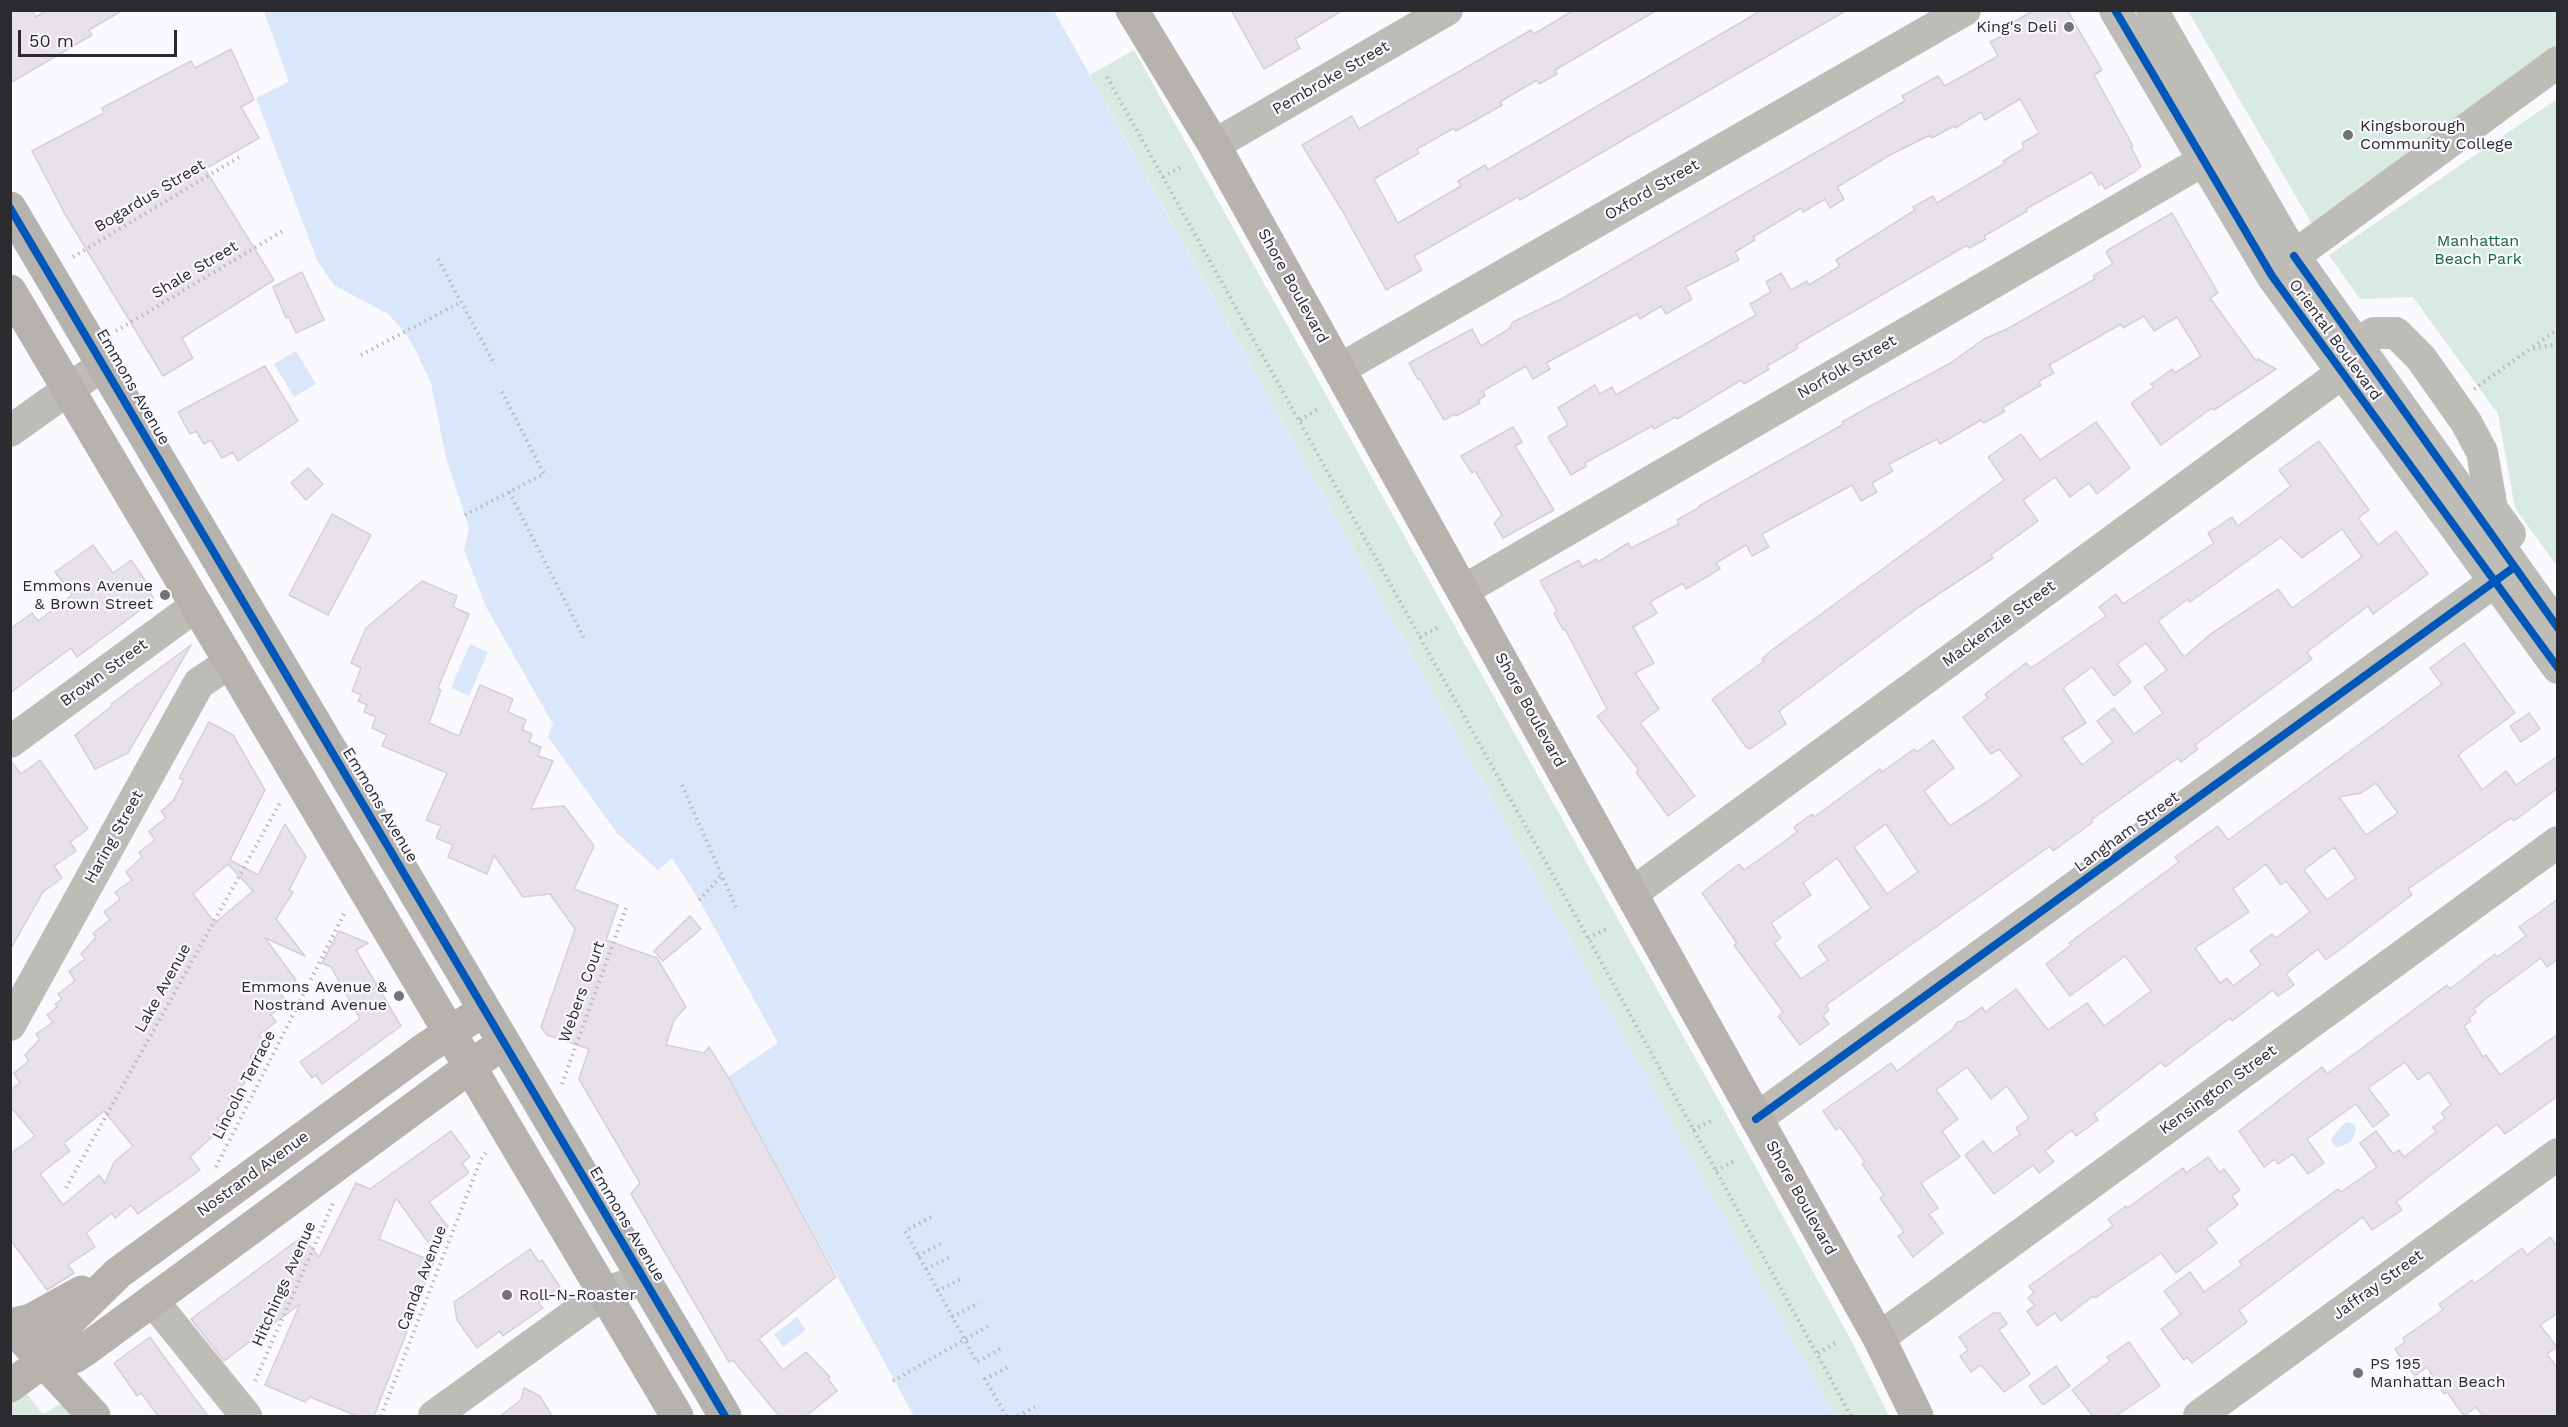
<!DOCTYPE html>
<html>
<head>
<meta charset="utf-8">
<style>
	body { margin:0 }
	#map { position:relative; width:2568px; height:1427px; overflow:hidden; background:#faf9fd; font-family:"Work Sans",sans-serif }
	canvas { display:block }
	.frame { position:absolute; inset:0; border:12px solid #2b2a2e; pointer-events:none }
	.scale { position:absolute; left:18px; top:30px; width:159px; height:27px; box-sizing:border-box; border:3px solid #2b2a2e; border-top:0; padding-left:8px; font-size:18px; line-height:21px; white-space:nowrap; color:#2b2a2e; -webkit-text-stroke:4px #f9f8fe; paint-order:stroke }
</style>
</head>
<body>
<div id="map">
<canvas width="2568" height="1427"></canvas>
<div class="frame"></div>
<div class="scale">50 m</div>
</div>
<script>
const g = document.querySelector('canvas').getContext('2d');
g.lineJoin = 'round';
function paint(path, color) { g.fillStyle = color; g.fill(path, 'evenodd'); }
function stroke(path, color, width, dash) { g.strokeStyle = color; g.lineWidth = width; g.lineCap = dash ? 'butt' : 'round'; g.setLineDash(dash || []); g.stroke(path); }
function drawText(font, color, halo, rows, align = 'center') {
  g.font = font + ' "Work Sans",sans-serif'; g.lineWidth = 4.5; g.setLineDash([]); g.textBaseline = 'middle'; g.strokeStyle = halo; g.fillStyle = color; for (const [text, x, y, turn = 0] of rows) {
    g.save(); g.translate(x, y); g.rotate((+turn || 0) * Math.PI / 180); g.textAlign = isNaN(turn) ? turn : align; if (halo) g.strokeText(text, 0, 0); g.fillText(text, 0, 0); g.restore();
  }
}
paint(new Path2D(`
	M2188 11H2557V46L2312 224Z
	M1134 50 1723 1108 1852 1342 1889 1416H1835L1090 75Z
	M2557 99V566L2515 508 2498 414 2413 297 2360 299 2329 255Z
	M10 1373 43 1414 65 1401 79 1416H11Z`), '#d8eae1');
paint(new Path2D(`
	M264 11H1054L1835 1416H914L728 1077 778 1043 699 900 672 858 658 870 617 833 548 737 553 724 486 607 464 550 469 528 446 458 431 383 416 351 405 332 388 314 334 285 317 260 256 98 289 82Z
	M296 351 316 384 294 397 274 364Z
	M470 644 488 652 469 696 451 688Z
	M2346 1122 2354 1124 2356 1131 2351 1142 2337 1148 2331 1141 2333 1136Z
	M797 1317 806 1330 783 1347 774 1334Z`), '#dae6f9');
const building = new Path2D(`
	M10 10H32L36 17 47 10H123L89 30 92 35 10 83Z
	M1231 10H1343L1295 39 1300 48 1264 69Z
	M1574 10H1657L1555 70 1557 74 1539 84 1537 80 1500 102 1502 105 1483 116 1456 131 1454 128 1417 149 1419 153 1374 179 1398 223 1461 186 1458 181 1485 165 1488 170 1762 10H1847L1520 200 1518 197 1414 256 1422 270 1386 290 1343 212 1302 145 1352 116 1359 129 1531 30 1534 34Z
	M2034 10H2067L2102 70 2094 75 2133 146 2131 147 2141 166 2134 172 2105 189 2102 183 2099 185 2092 172 2026 209 2027 211 1984 236 1986 239 1969 248 1967 245 1796 345 1798 348 1767 366 1769 369 1744 384 1741 380 1677 419 1675 417 1654 429 1652 426 1585 463 1586 466 1571 475 1548 437 1568 425 1558 408 1595 385 1600 394 1612 387 1616 395 1756 315 1750 304 1771 292 1766 282 1781 273 1791 290 1807 281 1809 285 1840 266 1836 260 1915 210 1913 207 1933 196 1937 203 2005 163 2003 161 2024 148 2022 143 2039 133 2020 99 1985 120 1981 112 1955 128 1954 126 1932 138 1930 135 1890 155 1837 187 1844 199 1830 208 1825 199 1803 212 1801 208 1753 237 1755 240 1735 252 1739 260 1685 287 1692 299 1666 314 1661 306 1640 319 1637 314 1546 363 1550 369 1533 379 1526 366 1483 391 1485 396 1478 400 1480 403 1456 416 1455 414 1444 420 1420 379 1418 380 1409 363 1472 329 1481 346 1509 329 1513 322 1563 298 1905 101 1902 96 1938 76 1945 86 1998 56 1990 42 2005 34 2002 29Z
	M231 49 254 100 241 107 259 138 205 169 274 280 182 338 193 358 163 376 65 214 32 151 104 113 102 108 191 61 195 68Z
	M2172 213 2218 293 2210 298 2256 361 2258 359 2276 369 2214 410 2212 408 2161 445 2131 403 2154 387 2151 384 2172 369 2175 373 2201 356 2177 317 2154 331 2144 316 2123 328 2121 324 2049 365 2054 373 2039 381 2041 385 2002 408 2005 411 1984 423 1981 420 1940 444 1937 439 1889 464 1893 471 1872 483 1877 492 1861 501 1852 485 1762 534 1769 547 1752 556 1746 545 1716 563 1720 569 1686 589 1683 583 1650 602 1657 613 1633 627 1654 663 1635 673 1659 709 1640 723 1695 796 1668 816 1636 772 1639 770 1597 716 1607 709 1565 629 1563 630 1554 613 1557 611 1540 581 1579 560 1582 567 1596 559 1598 562 1628 543 1631 548 1679 524 1677 520 1700 507 1699 506 1844 424 1842 422 1876 403 1949 364 1984 339 2007 329 2095 279 2093 276 2113 264 2106 252 2108 250Z
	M302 272 324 320 296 333 289 317 286 318 273 287Z
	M265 366 298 421 238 461 233 452 222 458 211 440 204 444 196 431 190 434 178 412Z
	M2096 422 2130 468 2097 494 2089 483 2070 497 2055 477 2023 500 2038 521 1991 555 1993 558 1919 607 1779 711 1786 724 1750 749 1746 747 1712 699 1764 661 1762 659 1772 650 2004 480 1988 457 2021 434 2040 460Z
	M1513 427 1522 442 1515 446 1554 510 1503 538 1494 523 1502 515 1475 471 1472 473 1461 456Z
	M2319 441 2369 510 2358 518 2378 545 2396 531 2428 574 2373 614 2368 606 2307 652 2312 659 2195 745 2198 749 2181 762 2178 758 2091 820 2093 822 2053 851 2050 846 1826 1005 1829 1010 1823 1016 1829 1024 1800 1045 1778 1016 1783 1012 1734 945 1737 943 1702 893 1739 864 1744 870 1767 854 1797 832 1794 827 1812 814 1814 817 1880 769 1882 772 1914 749 1917 752 1933 740 1954 768 1924 791 1950 826 1988 801 2021 776 1999 749 1991 754 1963 717 1988 698 1985 694 2026 663 2031 668 2106 616 2099 607 2116 594 2123 604 2214 543 2208 533 2232 517 2238 526 2291 486 2279 470ZM2342 529 2362 557 2292 608 2278 589 2212 633 2184 657 2158 621 2188 599 2190 602 2281 537 2302 558ZM2146 643 2167 670 2144 687 2163 713 2134 734 2114 708 2097 721 2113 742 2082 765 2062 738 2086 723 2063 688 2092 667 2114 696 2131 682 2117 664ZM1886 824 1918 872 1887 894 1854 847ZM1837 858 1871 908 1818 946 1828 960 1801 979 1774 943 1781 938 1771 923 1811 895 1803 883Z
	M308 468 323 484 306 500 291 483Z
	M332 514 371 535 328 615 289 595Z
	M93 545 113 573 131 560 143 577 154 600 77 657 71 648 10 693V629L32 613 38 621 72 595 55 572Z
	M422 581 457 596 453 607 469 614 438 688 441 690 429 723 459 736 480 685 513 699 508 712 526 720 522 730 532 734 529 742 541 747 538 756 553 761 531 809 564 806 594 846 574 889 618 905 606 940 657 958 686 1007 674 1020 666 1045 704 1053 709 1047 728 1077 836 1277 759 1339 783 1370 806 1352 830 1377 828 1379 837 1391 806 1416H779L733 1360 729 1362 631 1194 640 1183 579 1079 589 1049 547 1035 541 1027 575 929 550 894 523 897 494 855 487 874 448 857 453 845 436 838 441 826 426 820 447 773 382 746 387 735 372 728 376 717 364 712 367 705 358 701 361 695 352 691 361 668 351 663 366 628Z
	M2464 643 2515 713 2458 755 2482 790 2506 771 2516 785 2558 756V788L2514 821 2511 818 2408 889 2412 895 2326 960 2318 949 2286 974 2294 985 2278 996 2273 990 2232 1021 2230 1018 2165 1067 2161 1062 2094 1114 2098 1120 2076 1136 2072 1130 2045 1151 2054 1162 2039 1173 2033 1165 1994 1194 1965 1155 1983 1141 1993 1154 2020 1134 2016 1128 2029 1118 2007 1086 1991 1099 1967 1067 1936 1090 1958 1119 1942 1131 1960 1157 1921 1183 1938 1208 1929 1214 1943 1233 1913 1257 1898 1236 1904 1232 1880 1198 1884 1195 1862 1164 1865 1162 1840 1127 1836 1130 1823 1111 1891 1063 1897 1071 1953 1029 1957 1022 1963 1021 1982 1007 1985 1012 2016 989 2048 1030 2087 1003 2104 1026 2151 991 2125 956 2070 996 2046 964 2071 945 2069 943 2179 862 2175 857 2218 826 2228 840 2442 684 2430 668ZM2376 783 2398 813 2366 835 2339 797 2361 793ZM2334 847 2356 878 2327 900 2304 870ZM2266 864 2281 885 2286 881 2310 912 2276 938 2272 934 2250 950 2261 965 2233 986 2227 978 2220 983 2195 948 2249 912 2233 889Z
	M191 645 128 753 95 769 75 735 112 706 111 704Z
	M2529 713 2540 729 2521 742 2510 726Z
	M209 722 233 735 265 790 230 860 258 875 285 824 306 857 289 890 293 892 276 919 305 956 265 938 296 980 280 993 287 1002 271 1015 276 1022 259 1035 266 1044 250 1057 255 1064 240 1077 245 1083 228 1098 234 1105 217 1118 224 1126 190 1157 200 1170 138 1214 131 1205 115 1218 112 1213 86 1233 95 1247 68 1265 74 1273 47 1290 10 1239V1154L35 1136 10 1106V1090L20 1083 14 1073 29 1061 25 1055 40 1039 36 1034 53 1022 47 1015 57 1007 55 1004 62 999 58 994 75 981 69 971 85 959 81 954 96 937 93 933 110 920 104 912 120 899 115 892 132 880 126 872 142 857 139 852 155 840 149 831 166 818 161 811 173 801 184 780 179 778ZM228 864 253 891 215 923 193 894ZM104 1111 133 1146 114 1162 105 1183 99 1175 63 1205 40 1174 70 1151 64 1143Z
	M10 760 21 774 40 760 88 829 70 842 76 851 54 866 62 878 43 892 10 950Z
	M2558 899V959L2547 967 2541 958 2484 1000 2474 1009 2476 1012 2469 1018 2471 1021 2464 1026 2483 1057 2486 1055 2500 1075 2558 1034V1096L2505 1134 2497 1124 2396 1202 2402 1210 2372 1230 2363 1217 2239 1310 2247 1322 2192 1363 2187 1357 2184 1360 2161 1329 2181 1314 2164 1291 2190 1272 2204 1292 2242 1265 2239 1261 2338 1189 2341 1192 2377 1167 2360 1143 2376 1131 2393 1154 2399 1150 2404 1157 2436 1132 2433 1127 2445 1118 2441 1113 2451 1105 2429 1072 2418 1080 2405 1062 2368 1088 2389 1115 2373 1127 2356 1104 2307 1139 2324 1163 2308 1174 2293 1154 2278 1164 2275 1159 2264 1167 2239 1131 2322 1067 2327 1074 2447 985 2450 989 2495 954 2497 957 2526 936 2519 927Z
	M690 916 701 929 663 961 654 951Z
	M339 931 368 943 356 950 401 1026 322 1084 316 1075 312 1078 300 1062 360 1019 331 967 322 963Z
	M451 1131 470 1157 462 1163 469 1173 429 1202 448 1227 428 1242 396 1198 379 1239 434 1262 374 1416H357L310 1397 305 1402 265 1385 300 1304 224 1361 191 1319 299 1239 302 1243 305 1240 319 1257 356 1183 370 1189Z
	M2208 1157 2220 1173 2224 1169 2240 1190 2232 1196 2238 1205 2206 1229 2217 1243 2176 1273 2161 1253 2095 1298 2093 1296 2061 1321 2055 1313 2037 1326 2027 1311 2035 1306 2028 1298 2034 1293 2029 1286 2113 1226 2108 1219 2126 1206 2127 1208 2183 1168 2186 1173Z
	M2550 1237 2558 1247V1313L2540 1325 2557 1347 2547 1354 2558 1369V1416H2483L2476 1407 2464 1416 2447 1392 2444 1394 2427 1367 2415 1376 2395 1349 2405 1342 2403 1338 2443 1310 2439 1304 2472 1280 2474 1284 2522 1248 2527 1255Z
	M530 1249 539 1262 542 1260 560 1287 538 1302 543 1308 503 1336 500 1331 477 1348 457 1320 454 1302Z
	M1993 1313H2000L2007 1324 1999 1330 2030 1374 2004 1392 1981 1365 1971 1372 1960 1356 1968 1350 1959 1337Z
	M150 1337 162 1354 208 1416H158L141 1393 137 1396 126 1380 114 1363Z
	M2129 1342 2160 1386 2116 1416H2093L2072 1390 2110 1361 2107 1357Z
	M2056 1366 2070 1386 2043 1405 2029 1386Z
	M524 1388 540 1396 552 1416H500L521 1400Z`);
paint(building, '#e8e1ea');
stroke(building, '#d2d1d4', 1.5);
stroke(new Path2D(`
	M1107 77 1588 938 1851 1416
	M1163 177 1183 166
	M73 257 241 156
	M438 259 495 365
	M116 331 286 229
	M2533 347 2558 329
	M361 355 461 302
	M2474 389 2530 349 2558 344
	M1300 420 1318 409
	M509 492 585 640
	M465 515 544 474 500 388
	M1420 637 1439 627
	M682 785 737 910
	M699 900 722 875
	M1588 938 1607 929
	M562 1084 626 908
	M1693 1130 1713 1120
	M216 1167 346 910
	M1716 1171 1736 1160
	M66 1188 281 801
	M931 1217 905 1231 977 1362 1002 1348
	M918 1256 944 1242
	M926 1269 952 1256
	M937 1291 963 1278
	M952 1317 979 1303
	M1818 1353 1837 1342
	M255 1381 334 1201
	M893 1381 990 1325
	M381 1416 481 1159 488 1150
	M1006 1416 985 1379 1010 1366
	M1018 1416 1035 1407`), '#b9b7b6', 4, [1.5, 4.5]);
stroke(new Path2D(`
	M2115 10 2272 276 2558 668
	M2152 10 2294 256 2558 628
	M1214 145 1447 10
	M2294 256 2558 62
	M2354 345 2374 333H2396L2421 358 2466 422 2482 452 2492 509 2510 534
	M1340 369 1965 10
	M10 431 104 364
	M1464 590 2230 145
	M10 742 197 605
	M1631 894 2342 373 2354 345
	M10 1025 199 683 231 662
	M1756 1119 2513 568
	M153 1301 246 1416
	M1879 1338 2558 842
	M434 1416 604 1293 645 1279
	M2199 1416 2558 1154`), '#bebcb7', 32);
stroke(new Path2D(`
	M1132 10 1214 145 1879 1338 1917 1416
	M10 208 725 1416
	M10 291 677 1416
	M10 1325 94 1416
	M11 1325 31 1320 82 1292
	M44 1361 55 1335 118 1273 426 1048 469 1020
	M10 1386 44 1361 74 1357 85 1350 489 1053`), '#b6b3af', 33);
stroke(new Path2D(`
	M2115 10 2272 276 2558 668
	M10 208 725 1416
	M2294 256 2558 628
	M1756 1119 2513 568`), '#0057b8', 8);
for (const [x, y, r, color] of [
	[2069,27,6,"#737276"],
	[2348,135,6,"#737276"],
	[165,595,6,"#737276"],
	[399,996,6,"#737276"],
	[507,1295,6,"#737276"],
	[2358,1373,6,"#737276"]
]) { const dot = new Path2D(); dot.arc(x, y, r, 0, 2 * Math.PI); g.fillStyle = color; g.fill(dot); stroke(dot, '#f9f8fe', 2); }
drawText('16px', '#2b2a2e', '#f9f8fe', [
	["King's Deli",2057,27],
	["Kingsborough",2360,126,"left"],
	["Community College",2360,144,"left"],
	["Emmons Avenue",153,586],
	["& Brown Street",153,604],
	["Emmons Avenue &",387,987],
	["Nostrand Avenue",387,1005],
	["Roll-N-Roaster",519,1295,"left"],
	["PS 195",2370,1364,"left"],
	["Manhattan Beach",2370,1382,"left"]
], 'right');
drawText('16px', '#2b2a2e', '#f9f8fe', [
	["Pembroke Street",1331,78,-30],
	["Oxford Street",1652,190,-30],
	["Bogardus Street",150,196,-31],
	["Shale Street",195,270,-31],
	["Shore Boulevard",1293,286,61],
	["Oriental Boulevard",2335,340,54],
	["Norfolk Street",1847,367,-30],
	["Emmons Avenue",133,387,60],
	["Mackenzie Street",1999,624,-36],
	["Brown Street",104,673,-36],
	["Shore Boulevard",1530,710,61],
	["Emmons Avenue",380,805,59],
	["Langham Street",2127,832,-36],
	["Haring Street",114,837,-61],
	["Lake Avenue",163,988,-61],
	["Webers Court",582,992,-70],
	["Lincoln Terrace",244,1085,-63],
	["Kensington Street",2218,1090,-36],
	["Nostrand Avenue",253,1174,-36],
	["Shore Boulevard",1801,1198,61],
	["Emmons Avenue",627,1224,59],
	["Canda Avenue",422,1278,-69],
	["Hitchings Avenue",284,1284,-66],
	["Jaffray Street",2378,1285,-36]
]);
drawText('16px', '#146746', '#f9f8fe', [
	["Manhattan",2478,241],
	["Beach Park",2478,259]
]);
</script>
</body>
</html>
